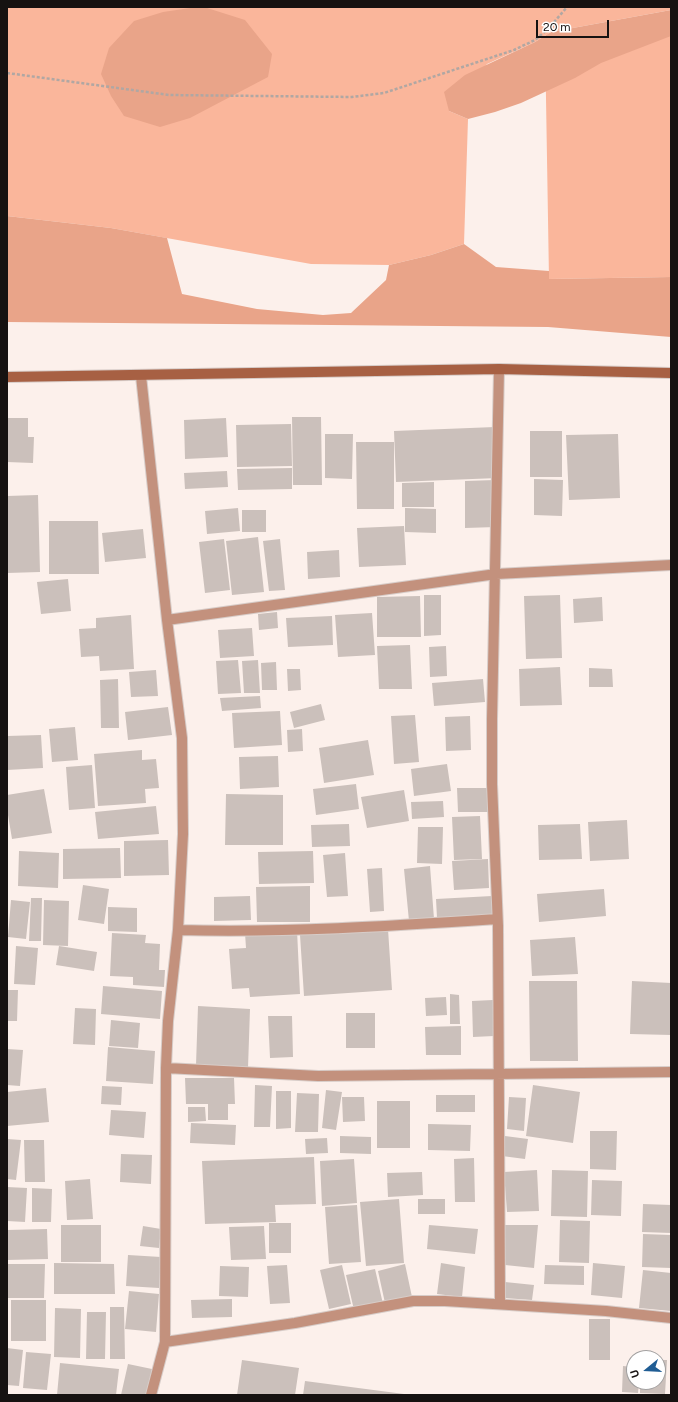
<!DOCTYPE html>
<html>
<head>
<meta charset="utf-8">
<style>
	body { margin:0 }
	#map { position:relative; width:678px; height:1402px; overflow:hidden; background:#fcf0eb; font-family:Figtree,sans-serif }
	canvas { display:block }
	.frame { position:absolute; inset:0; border:8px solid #161211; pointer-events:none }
	.north { position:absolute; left:626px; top:1350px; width:40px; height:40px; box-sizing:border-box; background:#fff; border:1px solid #a2a0a0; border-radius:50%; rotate:252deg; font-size:11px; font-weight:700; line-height:16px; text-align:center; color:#161211 }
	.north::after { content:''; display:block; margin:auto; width:14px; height:18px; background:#205d94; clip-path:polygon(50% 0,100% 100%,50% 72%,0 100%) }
	.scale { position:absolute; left:536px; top:20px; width:73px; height:18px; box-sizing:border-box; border:2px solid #161211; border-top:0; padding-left:5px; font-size:12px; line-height:14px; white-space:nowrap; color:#161211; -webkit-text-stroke:3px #fff; paint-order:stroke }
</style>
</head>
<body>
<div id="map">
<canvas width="678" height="1402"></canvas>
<div class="frame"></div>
<div class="north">U</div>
<div class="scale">20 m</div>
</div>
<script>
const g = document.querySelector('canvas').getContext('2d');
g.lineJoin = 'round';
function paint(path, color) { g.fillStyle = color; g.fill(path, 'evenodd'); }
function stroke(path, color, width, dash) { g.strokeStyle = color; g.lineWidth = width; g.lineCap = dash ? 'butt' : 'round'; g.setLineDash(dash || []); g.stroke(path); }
paint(new Path2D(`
	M7 7H671V10L551 32 535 42 487 64 449 111 468 119 464 244 431 255 389 265 311 264 111 228 7 216Z
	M671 36V277L549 279 545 38Z`), '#fab69b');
paint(new Path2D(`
	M197 7H204L245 20 272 54 268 77 190 118 160 127 124 116 111 96 101 74 109 48 134 21 163 12Z
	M671 10V36L601 63 575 78 521 103 495 112 468 119 449 111 444 92 465 75 535 42 551 32Z
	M7 216 111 228 167 238 182 294 257 309 323 315 351 313 386 280 389 265 431 255 464 244 496 267 549 271V279L671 277V337L548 327 7 322Z`), '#e9a489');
paint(new Path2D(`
	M292 417H321L322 485H293Z
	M7 418H28V437H34L33 463 7 462Z
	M226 418 228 457 185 459 184 420Z
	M291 424 292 466 237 467 236 425Z
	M495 427 498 478 396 482 394 431Z
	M530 431H562V477H530Z
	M325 434H353L352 479 325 478Z
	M618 434 620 498 569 500 566 435Z
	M356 442H394V509H357Z
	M292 468V489L238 490 237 469Z
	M227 471 228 487 185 489 184 473Z
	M534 479 563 480 562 516 534 515Z
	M495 480 496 527 465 528V481Z
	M434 482V507H402V483Z
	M38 495 40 572 7 573V496Z
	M238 508 240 531 207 534 205 511Z
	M405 508 436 509V533L405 532Z
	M242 510H266V532H242Z
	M49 521H98L99 574H49Z
	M404 526 406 565 359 567 357 528Z
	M143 529 146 558 105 562 102 533Z
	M258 537 264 592 232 595 226 541Z
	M224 539 230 590 205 593 199 542Z
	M280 539 285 590 269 591 263 541Z
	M339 550 340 577 308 579 307 552Z
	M68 579 71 611 41 614 37 582Z
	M424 595H441V635L424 636Z
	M560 595 562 658 526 659 524 596Z
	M420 596 421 637H377V597Z
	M602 597 603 621 574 623 573 599Z
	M277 612 278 628 259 630 258 614Z
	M372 613 375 655 338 657 335 615Z
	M131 615 134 669 100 671 99 656 81 657 79 629 96 628V618Z
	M332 616 333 645 288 647 286 618Z
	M252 628 254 656 220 658 218 630Z
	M410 645 412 689H379L377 646Z
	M446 646 447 676 430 677 429 647Z
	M238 660 241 693 218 694 216 661Z
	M258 660 260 693H244L242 661Z
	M276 662 277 690H262L261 663Z
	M560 667 562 705 520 706 519 669Z
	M589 668 612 669 613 687H589Z
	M287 669H300L301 690 288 691Z
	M156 670 158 696 131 697 129 672Z
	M118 679 119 728H101L100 680Z
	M483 679 485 702 434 706 432 683Z
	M260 696 261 708 222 711 220 698Z
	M321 704 325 720 294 728 290 712Z
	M168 707 172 735 128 740 125 712Z
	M280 711 282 745 234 748 232 713Z
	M415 715 419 762 394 764 391 716Z
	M470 716 471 750 446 751 445 717Z
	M75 727 78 760 52 762 49 729Z
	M302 729 303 751 288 752 287 730Z
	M41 735 43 768 7 770V736Z
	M368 740 374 775 324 783 319 748Z
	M142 750V760L156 759 159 788 145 789 146 803 98 806 94 754Z
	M278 756 279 787 240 789 239 757Z
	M447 764 451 791 414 796 411 769Z
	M92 765 95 808 69 810 66 767Z
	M356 784 359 809 316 815 313 789Z
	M457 788H490L491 812H458Z
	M44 789 52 833 12 839 7 809V795Z
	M404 790 409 821 367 828 361 797Z
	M226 794 283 795V845H225Z
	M443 801 444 817 412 819 411 802Z
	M156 806 159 834 98 839 95 812Z
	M480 816 482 859 454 860 452 817Z
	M627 820 629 859 590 861 588 822Z
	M349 824 350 846 312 847 311 825Z
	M580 824 582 859 539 860 538 825Z
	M418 827H443L442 864 417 863Z
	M168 840 169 875 124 876V841Z
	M120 848 121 878 63 879V849Z
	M19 851 59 853 58 888 18 886Z
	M313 851 314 883 259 884 258 852Z
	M345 853 348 896 327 897 323 855Z
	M488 859 489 888 454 890 452 861Z
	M430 866 434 919 409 921 404 869Z
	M382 868 384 911 370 912 367 869Z
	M83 885 109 889 104 924 78 920Z
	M310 886V922H257L256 887Z
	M604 889 606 916 539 922 537 894Z
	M250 896 251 920 214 921V897Z
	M492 896 493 916 437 918 436 899Z
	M31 898H42L41 941H29Z
	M11 900 30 902 26 939 8 937Z
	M44 900 69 901 68 946 43 945Z
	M108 907 137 908V932L108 931Z
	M388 929 392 990 304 996 300 935Z
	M297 930 300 994 250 997 249 988 232 989 229 949 246 948 245 933Z
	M112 933 146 935 145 943 160 944 159 970H165L164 987 133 985V977L110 976Z
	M575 937 578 974 532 976 530 940Z
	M16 946 38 948 35 985 14 984Z
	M59 946 97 952 94 971 56 965Z
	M529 981H577L578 1061H530Z
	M632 981 671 983V1035L630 1034Z
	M103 986 162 991 160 1019 101 1014Z
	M7 990H18L17 1021H7Z
	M450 994 459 995 460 1024H450Z
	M446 997 447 1015 426 1016 425 998Z
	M493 1000 494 1036 473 1037 472 1001Z
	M198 1006 250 1009 248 1068 196 1065Z
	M75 1008 96 1009 95 1045 73 1044Z
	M346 1013H375V1048H346Z
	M268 1016H292L293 1057 270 1058Z
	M111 1020 140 1023 138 1048 109 1046Z
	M461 1026V1055H426L425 1027Z
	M108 1047 155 1051 153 1084 106 1081Z
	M7 1049 23 1050 20 1086 7 1085Z
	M185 1078H234L235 1104H228V1120H208V1104H186Z
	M255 1085 272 1086 270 1127H254Z
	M533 1085 580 1092 573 1143 526 1136Z
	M102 1086 122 1087 121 1105 101 1104Z
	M46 1088 49 1122 7 1126V1092Z
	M326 1090 342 1092 336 1130 322 1128Z
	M276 1091H291V1128L276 1129Z
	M297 1093 319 1094 318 1132H295Z
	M436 1095H475V1112H436Z
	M342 1097H364L365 1121 343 1122Z
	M509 1097 526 1098 524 1131 507 1129Z
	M377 1101H410V1148H377Z
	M188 1107H205L206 1121 188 1122Z
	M111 1110 146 1112 144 1138 109 1135Z
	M191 1123 236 1125 235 1145 190 1143Z
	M428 1124 471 1125 470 1151 428 1150Z
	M590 1131H617L616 1170 590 1169Z
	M340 1136 371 1137V1154L340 1153Z
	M505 1136 528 1139 525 1159 502 1156Z
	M327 1138 328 1153 306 1154 305 1139Z
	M7 1139 21 1140 16 1180 7 1179Z
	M24 1140H44L45 1182H25Z
	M121 1154 152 1155 151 1184 120 1182Z
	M314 1157 316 1204 275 1205 276 1222 205 1224 202 1161Z
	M474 1158 475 1202H455L454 1159Z
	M354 1159 357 1203 322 1206 320 1161Z
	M537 1170 539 1211 507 1212 504 1172Z
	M552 1170 588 1171 587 1217 551 1216Z
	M422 1172 423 1195 388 1197 387 1173Z
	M90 1179 93 1219 67 1220 65 1181Z
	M592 1180 622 1181 621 1216 591 1215Z
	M7 1187 27 1188 25 1222 7 1221Z
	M32 1188 52 1189 51 1222H32Z
	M399 1199 404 1263 366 1266 360 1202Z
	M418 1199H445V1214H418Z
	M643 1204 671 1205V1233L642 1232Z
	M357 1205 361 1262 329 1264 325 1207Z
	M560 1220 590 1221 589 1263 559 1262Z
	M269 1223H291V1253H269Z
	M61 1225H101V1262H61Z
	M429 1225 478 1229 475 1254 427 1249Z
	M504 1225H538L534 1268 505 1265Z
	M143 1226 161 1229 159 1248 140 1246Z
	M264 1226 266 1259 231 1260 229 1227Z
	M47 1229 48 1259 7 1260V1230Z
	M643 1234 671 1235V1268L642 1267Z
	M128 1255 161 1257 159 1288 126 1286Z
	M54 1263 114 1264 115 1294H54Z
	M441 1263 465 1267 462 1297 437 1294Z
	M593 1263 625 1266 622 1298 591 1295Z
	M7 1264H45L44 1298H7Z
	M405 1264 412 1297 385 1303 378 1271Z
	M287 1265 290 1303 270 1304 267 1266Z
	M342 1265 351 1304 329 1309 320 1270Z
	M545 1265 584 1266V1285L544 1284Z
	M220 1266 249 1267 248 1297 219 1296Z
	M375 1269 383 1304 354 1310 346 1275Z
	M643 1270 671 1273V1311L639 1308Z
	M505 1282 534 1285 532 1300 504 1298Z
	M129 1291 159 1294 156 1332 125 1329Z
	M232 1299V1317L192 1318 191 1300Z
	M11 1300H46V1341H11Z
	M110 1307H124L125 1359H110Z
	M55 1308 81 1309 80 1358 54 1357Z
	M87 1312H106L105 1359H86Z
	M589 1319H610V1360H589Z
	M7 1348 23 1350 19 1386 7 1385Z
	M26 1352 51 1354 47 1390 23 1388Z
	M242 1360 299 1368 295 1395H237Z
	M658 1360H667L665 1394 640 1393V1382H658Z
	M60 1363 119 1369 116 1395H57Z
	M128 1364 152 1369 146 1395H121Z
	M623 1366 634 1367V1382H639L638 1393 622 1392Z
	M305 1381 404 1394V1395H303Z`), '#cbc0bb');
const street = new Path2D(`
	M499 369 492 719V784L498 926 500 1304
	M141 376 167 620 182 738 183 834 178 930 168 1021 166 1068 165 1342 151 1395
	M167 620 496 574 671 565
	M178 930C285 933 391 926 497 919
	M166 1068 318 1076 671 1072
	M165 1342 295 1323 413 1301H445L606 1311 671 1318`);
const secondary = new Path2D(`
	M7 377 499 369 671 373`);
stroke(street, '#d7ccc8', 12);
stroke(secondary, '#d7ccc8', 12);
stroke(new Path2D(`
	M7 73 169 95 352 97 384 93 514 50 535 40 549 28 567 7`), '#b0a7a3', 2.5, [3, 2]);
stroke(street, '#c3917d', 10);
stroke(secondary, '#a76043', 10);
</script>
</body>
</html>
